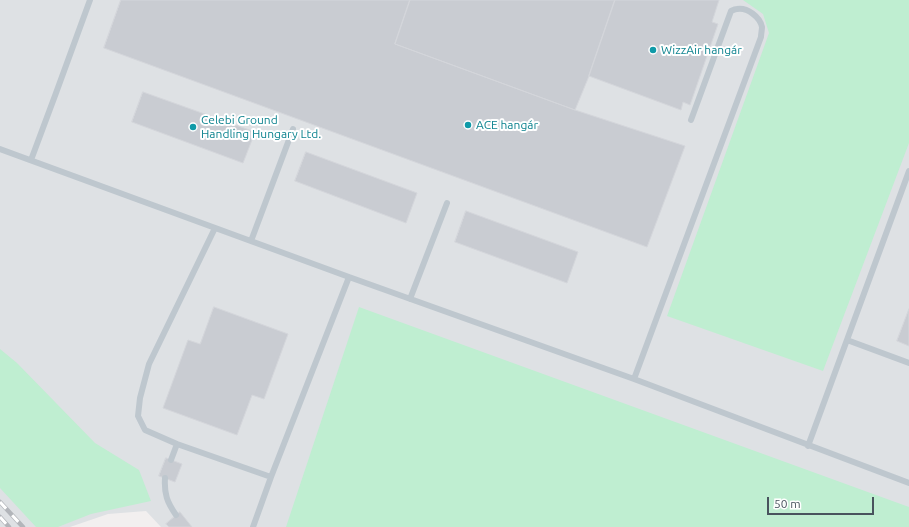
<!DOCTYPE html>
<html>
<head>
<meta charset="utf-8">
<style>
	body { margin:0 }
	#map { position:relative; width:909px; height:527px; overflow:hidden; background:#f2efef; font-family:Ubuntu,sans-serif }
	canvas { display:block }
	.scale { position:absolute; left:767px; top:497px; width:107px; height:18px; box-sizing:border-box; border:2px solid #48535d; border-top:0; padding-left:5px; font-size:12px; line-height:14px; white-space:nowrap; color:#48535d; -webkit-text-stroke:3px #fff; paint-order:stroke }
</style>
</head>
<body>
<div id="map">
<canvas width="909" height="527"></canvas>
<div class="scale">50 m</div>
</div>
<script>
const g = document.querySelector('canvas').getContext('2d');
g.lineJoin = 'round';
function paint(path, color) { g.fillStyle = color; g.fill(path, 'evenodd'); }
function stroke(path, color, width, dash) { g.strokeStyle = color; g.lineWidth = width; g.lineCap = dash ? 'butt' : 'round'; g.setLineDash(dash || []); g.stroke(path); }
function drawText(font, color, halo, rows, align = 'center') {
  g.font = font + ' Ubuntu,sans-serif'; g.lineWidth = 4; g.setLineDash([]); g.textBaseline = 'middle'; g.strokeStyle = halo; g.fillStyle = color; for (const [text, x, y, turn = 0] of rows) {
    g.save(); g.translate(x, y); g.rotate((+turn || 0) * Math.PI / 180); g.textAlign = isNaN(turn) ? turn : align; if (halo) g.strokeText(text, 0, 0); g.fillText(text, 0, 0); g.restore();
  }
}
paint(new Path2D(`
	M0 0H909V527H161L146 511 108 514 70 527H0Z`), '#dee1e4');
paint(new Path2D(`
	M743 0H909V143L823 371 667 316 769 33 763 14Z
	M359 307 909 507V527H286Z
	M0 349 17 363 95 443 139 470 151 501 91 514 58 527H36L0 488Z`), '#bfeed1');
const building = new Path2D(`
	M121 0H410L395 44 575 110 685 146 647 247 104 48Z
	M410 0H615L589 76 575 110 395 44Z
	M615 0H719L712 22 718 24 690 105 683 102 681 110 589 76Z
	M143 92 255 132 243 163 132 122Z
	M306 152 417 193 406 223 295 181Z
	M466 211 578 252 567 283 455 242Z
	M214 307 288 334 264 399 252 395 237 435 163 408 188 340 200 344Z
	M909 309V346L897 341Z
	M166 458 182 464 175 482 159 476Z
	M180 512 192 527H169L166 524Z`);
paint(building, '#c9ccd2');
stroke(building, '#d4d6db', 1);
stroke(new Path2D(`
	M0 149 349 277 634 379 909 483
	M31 160 56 93 90 0
	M215 228 149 364 140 398 138 416 145 430 177 444 271 477
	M251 241 293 129
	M410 299 447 203
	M847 340 909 363
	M634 379 761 37C761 34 762 30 762 27 760 17 747 7 737 9 735 9 733 10 731 11L691 120
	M808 446 909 171
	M171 460 177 444
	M165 478C164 494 167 502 176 515
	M253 527 271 477 349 277`), '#bec7ce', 6);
const rail = new Path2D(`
	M0 502 23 527
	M0 517 9 527`);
stroke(rail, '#b2b5ba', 4.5);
stroke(rail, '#fff', 3, [9]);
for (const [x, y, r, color] of [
	[653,50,4,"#0f9aa8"],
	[468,125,4,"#0f9aa8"],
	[193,127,4,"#0f9aa8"]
]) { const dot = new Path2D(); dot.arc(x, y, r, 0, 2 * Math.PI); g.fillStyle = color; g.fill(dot); stroke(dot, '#fff', 1.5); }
drawText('12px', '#0d838f', '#fff', [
	["WizzAir hangár",661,50],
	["Celebi Ground",201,120],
	["Handling Hungary Ltd.",201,134],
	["ACE hangár",476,125]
], 'left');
</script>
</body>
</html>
